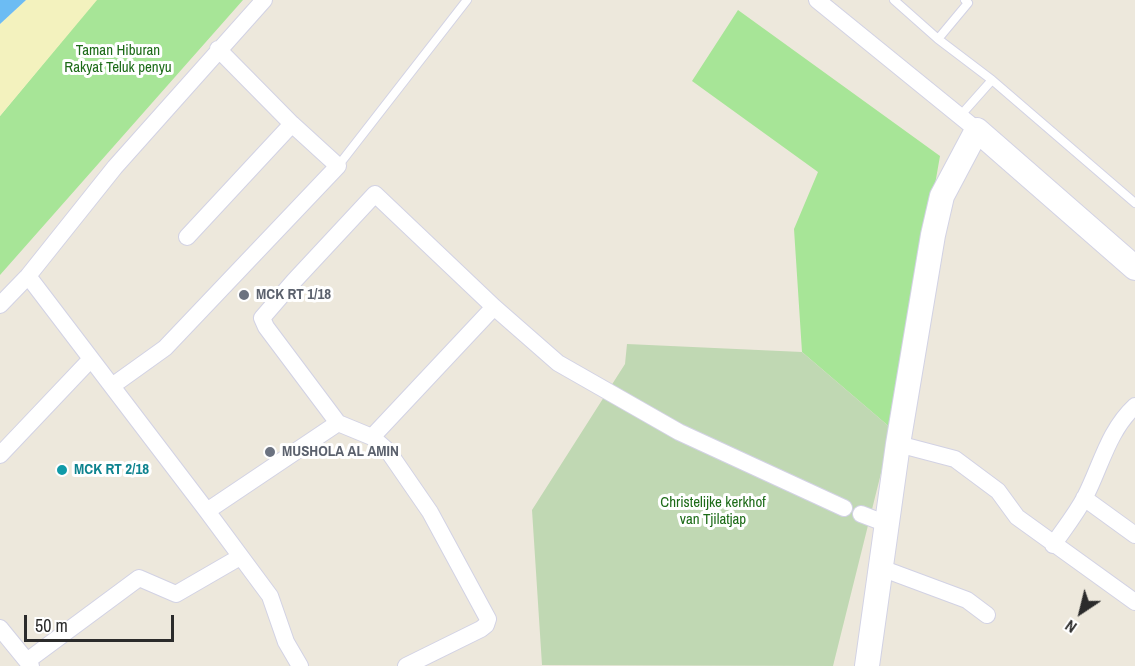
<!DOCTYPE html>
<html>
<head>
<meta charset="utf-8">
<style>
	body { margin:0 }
	#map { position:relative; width:1135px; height:666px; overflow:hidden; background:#ede8dc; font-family:"Archivo Narrow",sans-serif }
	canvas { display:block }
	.north { position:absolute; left:1051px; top:582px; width:60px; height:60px; -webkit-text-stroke:4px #fff; paint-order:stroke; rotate:215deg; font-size:16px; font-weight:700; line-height:24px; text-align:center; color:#2b2b2b }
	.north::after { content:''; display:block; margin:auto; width:21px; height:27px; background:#2b2b2b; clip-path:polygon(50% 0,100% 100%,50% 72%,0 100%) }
	.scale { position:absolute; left:24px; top:615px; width:150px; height:27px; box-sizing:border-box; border:3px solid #2b2b2b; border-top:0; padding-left:8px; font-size:18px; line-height:21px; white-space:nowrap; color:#2b2b2b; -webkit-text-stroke:4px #fff; paint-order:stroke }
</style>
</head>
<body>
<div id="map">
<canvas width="1135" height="666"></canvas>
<div class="north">N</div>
<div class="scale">50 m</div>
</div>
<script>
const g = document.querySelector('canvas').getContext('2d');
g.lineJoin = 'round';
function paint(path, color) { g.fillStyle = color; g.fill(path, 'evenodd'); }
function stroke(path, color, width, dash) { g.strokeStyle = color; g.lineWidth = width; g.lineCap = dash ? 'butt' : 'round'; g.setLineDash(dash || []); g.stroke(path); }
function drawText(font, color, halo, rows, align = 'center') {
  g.font = font + ' "Archivo Narrow",sans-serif'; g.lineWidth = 6; g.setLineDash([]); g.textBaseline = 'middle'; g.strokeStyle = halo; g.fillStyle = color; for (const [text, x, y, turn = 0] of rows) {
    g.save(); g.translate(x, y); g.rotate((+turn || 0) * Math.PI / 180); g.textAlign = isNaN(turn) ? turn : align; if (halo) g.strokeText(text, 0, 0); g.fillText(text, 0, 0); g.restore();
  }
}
paint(new Path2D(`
	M96 0H243L0 275V116Z
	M738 10 940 156 892 429 802 352 794 229 818 172 692 81Z`), '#a7e597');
paint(new Path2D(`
	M26 0H97L0 116V24Z`), '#f3f2be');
paint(new Path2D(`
	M627 344 802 352 892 429 833 666 542 665 532 510 625 364Z`), '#c0d8b3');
paint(new Path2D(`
	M0 0H26L0 24Z`), '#6cbcf3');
const lane = new Path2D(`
	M894 0 938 39 992 80 1135 203
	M938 39 968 3 965 0
	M960 116 992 80
	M338 166 467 0`);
const street = new Path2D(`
	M817 0 977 130
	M187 237 292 124
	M28 276 207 511 270 596 286 642 300 666
	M0 305 28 276 115 167 264 0
	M112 386 165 348 338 166 292 124 218 49
	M338 423 266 327 262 318 294 281 375 194 494 307 558 363 679 432 844 508
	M372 437 388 451 430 512 488 619 486 625 481 629 406 666
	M898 444 955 459 998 491 1017 517 1135 602
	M0 455 91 359
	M1084 498 1135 535
	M207 511 338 423 372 437 494 307
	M861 514 887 524
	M1053 545C1064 529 1076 514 1085 497 1101 466 1108 431 1135 406
	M881 568 967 600 987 615
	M0 628 31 666
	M27 661 139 578 176 594 240 557`);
const secondary = new Path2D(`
	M867 666 898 444 933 235 942 196 977 130 1135 268`);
stroke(lane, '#d2d2e4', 10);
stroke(street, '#d2d2e4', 18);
stroke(secondary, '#d2d2e4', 26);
stroke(lane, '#fff', 8);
stroke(street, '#fff', 16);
stroke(secondary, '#fff', 24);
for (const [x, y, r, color] of [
	[244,295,6,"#6b7280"],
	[270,452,6,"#6b7280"],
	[62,470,6,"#0f9aa8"]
]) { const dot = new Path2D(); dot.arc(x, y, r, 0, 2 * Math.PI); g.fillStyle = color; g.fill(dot); stroke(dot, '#fff', 2); }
drawText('15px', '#1d6b18', '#fff', [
	["Taman Hiburan",118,51],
	["Rakyat Teluk penyu",118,68],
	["Christelijke kerkhof",713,503],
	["van Tjilatjap",713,520]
]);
drawText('bold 15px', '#5b616d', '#fff', [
	["MCK RT 1/18",256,295],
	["MUSHOLA AL AMIN",282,452]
], 'left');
drawText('bold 15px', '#0d838f', '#fff', [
	["MCK RT 2/18",74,470]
], 'left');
</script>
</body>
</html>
